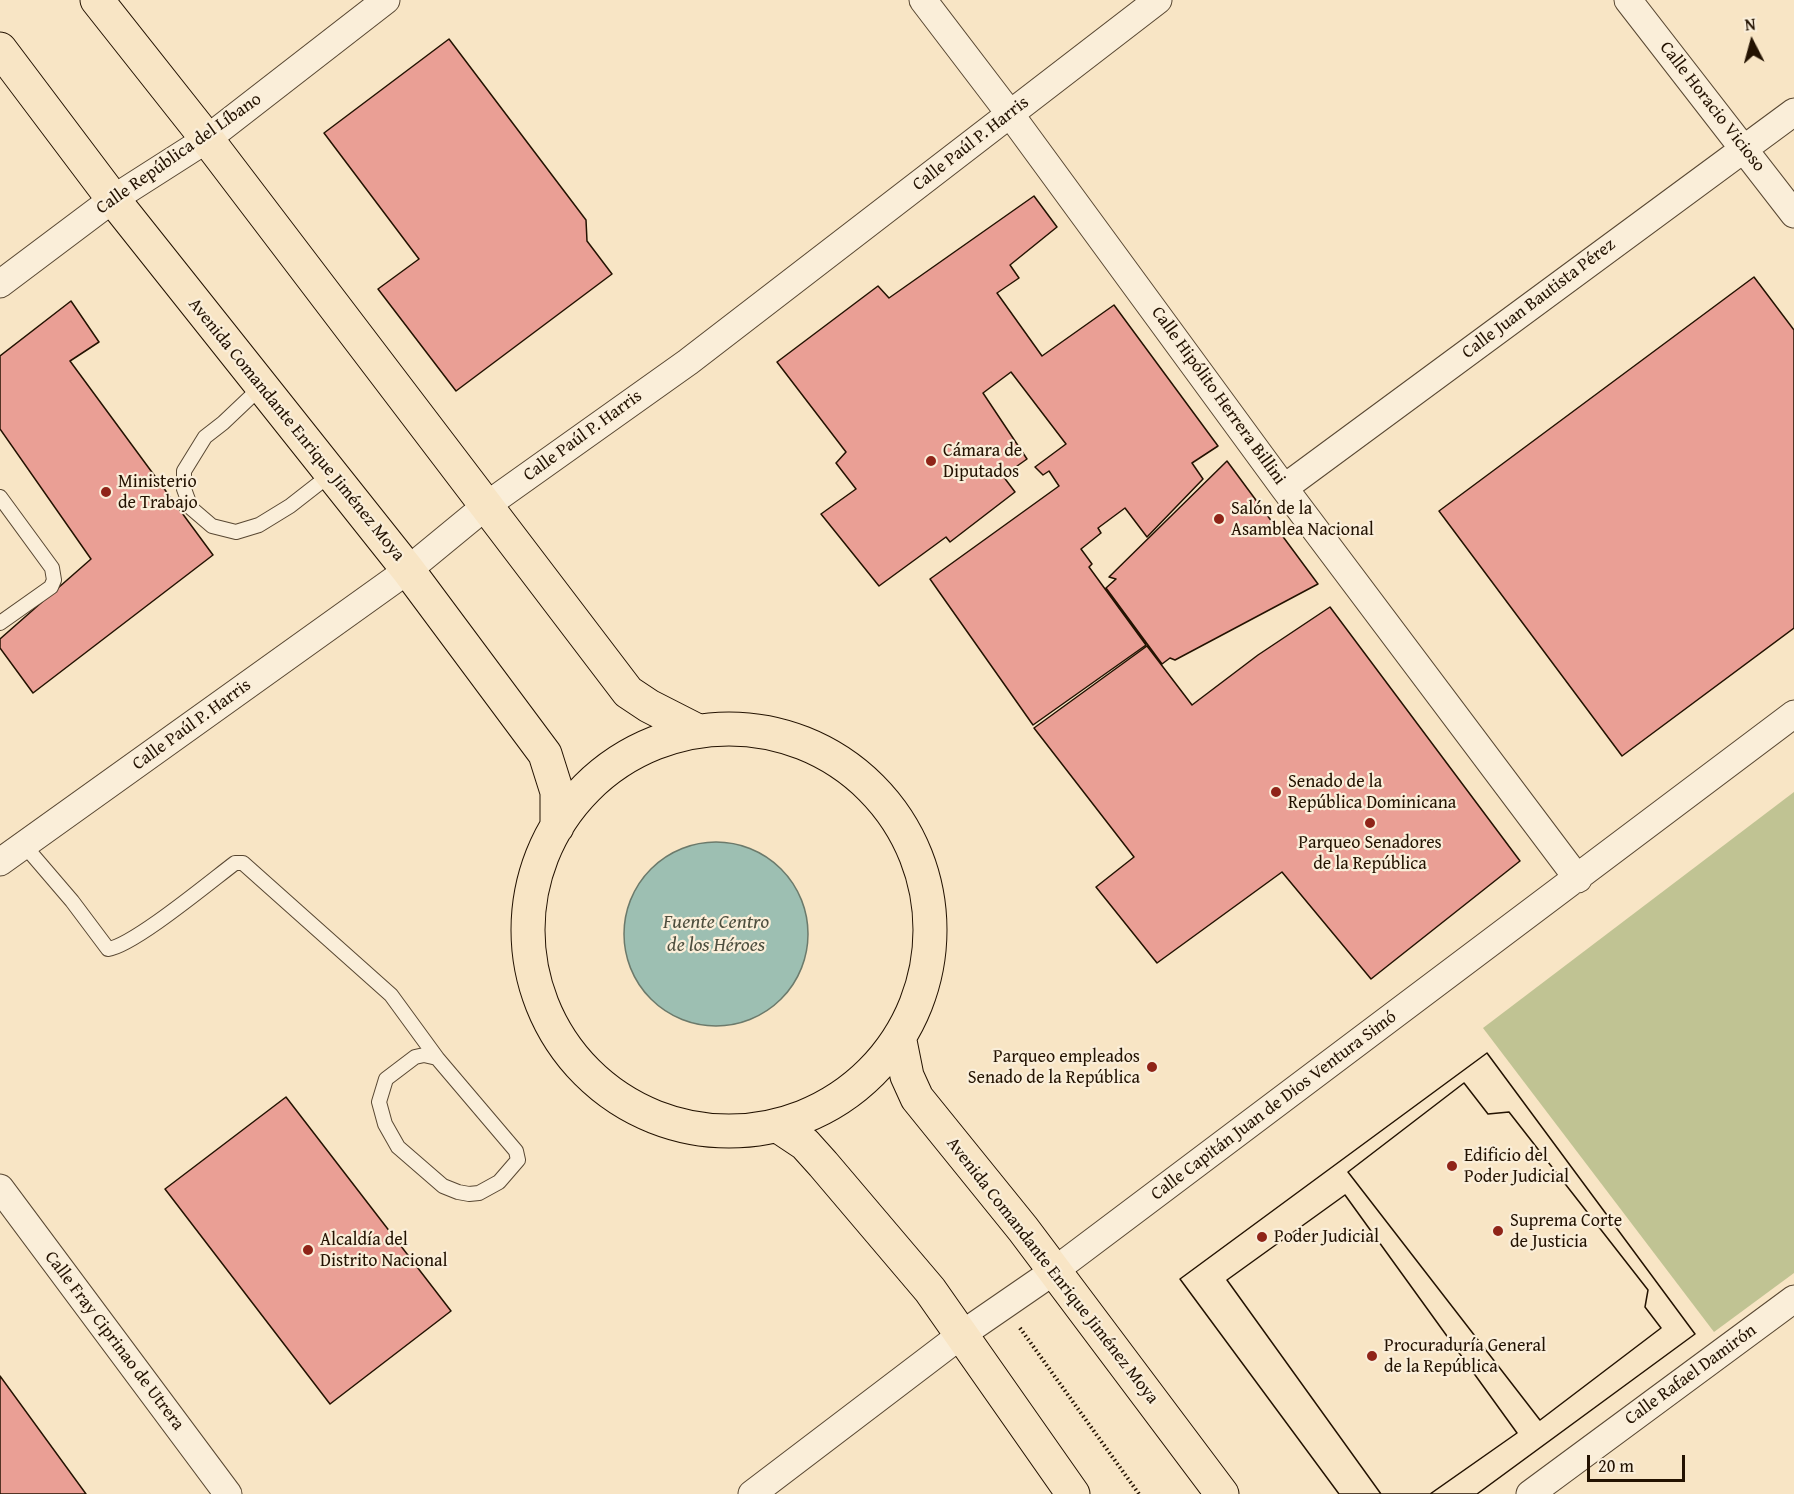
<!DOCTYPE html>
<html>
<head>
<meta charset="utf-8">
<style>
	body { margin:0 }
	#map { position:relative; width:1794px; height:1494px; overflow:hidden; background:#f8e5c5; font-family:"Gentium Book Plus",serif }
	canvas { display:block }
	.north { position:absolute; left:1722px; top:12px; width:60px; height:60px; -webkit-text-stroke:4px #faeed9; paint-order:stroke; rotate:354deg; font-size:16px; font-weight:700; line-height:24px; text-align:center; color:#231201 }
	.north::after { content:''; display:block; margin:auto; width:21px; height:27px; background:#231201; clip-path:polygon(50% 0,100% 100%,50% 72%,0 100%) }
	.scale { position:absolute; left:1587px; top:1455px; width:98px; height:27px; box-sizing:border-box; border:3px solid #231201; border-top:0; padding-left:8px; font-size:18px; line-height:21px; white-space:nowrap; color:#231201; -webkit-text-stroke:4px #faeed9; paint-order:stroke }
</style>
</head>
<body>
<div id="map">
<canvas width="1794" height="1494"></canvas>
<div class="north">N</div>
<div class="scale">20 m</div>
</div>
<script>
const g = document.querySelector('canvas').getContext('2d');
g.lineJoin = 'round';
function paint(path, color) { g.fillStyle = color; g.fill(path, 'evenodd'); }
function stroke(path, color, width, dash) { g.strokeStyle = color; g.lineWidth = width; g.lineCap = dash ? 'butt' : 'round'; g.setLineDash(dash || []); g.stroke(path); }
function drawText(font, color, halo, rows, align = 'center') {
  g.font = font + ' "Gentium Book Plus",serif'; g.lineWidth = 4.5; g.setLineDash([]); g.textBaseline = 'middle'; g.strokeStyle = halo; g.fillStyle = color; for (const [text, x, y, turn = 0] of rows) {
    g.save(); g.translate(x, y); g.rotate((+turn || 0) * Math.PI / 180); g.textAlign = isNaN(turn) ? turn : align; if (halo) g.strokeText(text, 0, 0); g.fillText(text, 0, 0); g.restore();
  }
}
paint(new Path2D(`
	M1794 792V1273L1714 1332 1483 1028Z`), '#c0c393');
const water = new Path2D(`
	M624 934a92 92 0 1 1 184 0a92 92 0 1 1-184 0Z`);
paint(water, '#9dbfb2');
stroke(water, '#6c7a6b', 1.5);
const building = new Path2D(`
	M449 39 586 220 587 241 612 274 456 391 378 289 419 259 324 133Z
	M1034 196 1057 227 1010 265 1019 278 997 293 1042 356 1114 305 1218 446 1192 463 1203 479 1147 537 1125 508 1098 528 1101 533 1081 549 1092 564 1089 567 1146 645 1033 725 930 579 1059 486 1049 471 1043 475 1035 467 1066 444 1011 372 983 393 1027 459 1003 476 1015 492 950 542 946 537 879 586 821 514 856 489 836 463 846 452 777 362 878 286 889 298Z
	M1754 277 1794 330V628L1622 756 1439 511Z
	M71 301 99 342 70 361 213 555 33 693 0 648V639L91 559 0 429V356Z
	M1227 461 1318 584 1175 660 1170 658 1162 664 1106 588 1116 579 1109 577Z
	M1330 607 1520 861 1371 979 1282 872 1157 963 1096 887 1134 857 1034 728 1147 646 1192 705 1258 655Z
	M1487 1053 1695 1334 1477 1494H1430L1517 1433 1345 1195 1227 1280 1381 1494H1339L1180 1279ZM1464 1083 1488 1114 1509 1112 1648 1290 1645 1307 1661 1328 1540 1420 1348 1172Z
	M1487 1053 1695 1334 1477 1494H1339L1180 1279Z
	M1464 1083 1488 1114 1509 1112 1648 1290 1645 1307 1661 1328 1540 1420 1348 1172Z
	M286 1097 451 1311 330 1404 165 1189Z
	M1345 1195 1517 1433 1430 1494H1381L1227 1280Z
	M0 1376 86 1494H0Z`);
paint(building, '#ea9f95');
stroke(building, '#231201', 1.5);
const lane = new Path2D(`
	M261 387 223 423 205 437 184 471V489L191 508 212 526 236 532 259 525 290 506 331 474
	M0 497 52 568 54 580 51 587 0 623
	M24 845 72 901 108 949C133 946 211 881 235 863H243L391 995 437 1058
	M424 1055 437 1058 516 1151 518 1160 499 1182 479 1193 469 1194 458 1192 443 1186 398 1147 385 1124 379 1102 386 1079 415 1057Z`);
const street = new Path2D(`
	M923 0 1010 114 1284 488 1578 879
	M1628 0 1794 214
	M0 284 113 199 207 139 386 0
	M1284 488 1794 112
	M0 862 408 570 487 505 688 362 1158 0
	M0 1188 228 1494
	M752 1494 961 1335 1054 1271 1794 714
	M1530 1494 1794 1299`);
const primary = new Path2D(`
	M97 0 207 139 628 692 649 706 698 731
	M0 49 113 199 408 570 545 754 557 792V827
	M528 930a201 201 0 1 1 402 0a201 201 0 1 1-402 0Z
	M900 1041 907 1076 917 1098 1023 1229 1222 1494
	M778 1126 805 1144 823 1164 930 1290 1073 1494`);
stroke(lane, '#584732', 16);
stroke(street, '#584732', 29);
stroke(primary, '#231201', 35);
stroke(new Path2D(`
	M1020 1328 1139 1494`), '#231201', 4, [1.5, 3]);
stroke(lane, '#faeed9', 14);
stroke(street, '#faeed9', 27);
stroke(primary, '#f8e5c5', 33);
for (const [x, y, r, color] of [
	[931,461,6,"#8f2418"],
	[106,492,6,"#8f2418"],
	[1219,519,6,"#8f2418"],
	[1276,792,6,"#8f2418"],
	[1370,823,6,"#8f2418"],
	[1152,1067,6,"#8f2418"],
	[1452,1166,6,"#8f2418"],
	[1498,1231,6,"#8f2418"],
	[1262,1237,6,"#8f2418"],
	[308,1250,6,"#8f2418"],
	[1372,1356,6,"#8f2418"]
]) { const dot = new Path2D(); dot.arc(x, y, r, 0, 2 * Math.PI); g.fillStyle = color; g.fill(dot); stroke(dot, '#faeed9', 2); }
drawText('18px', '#231201', '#faeed9', [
	["Calle Horacio Vicioso",1712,107,52],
	["Calle Paúl P. Harris",971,144,-38],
	["Calle República del Líbano",179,154,-35],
	["Calle Juan Bautista Pérez",1539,299,-37],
	["Calle Hipólito Herrera Billini",1218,396,54],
	["Avenida Comandante Enrique Jiménez Moya",296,430,51],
	["Calle Paúl P. Harris",583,436,-36],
	["Calle Paúl P. Harris",192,725,-36],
	["Calle Capitán Juan de Dios Ventura Simó",1274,1106,-37],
	["Avenida Comandante Enrique Jiménez Moya",1052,1271,52],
	["Calle Fray Ciprinao de Utrera",114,1341,53],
	["Calle Rafael Damirón",1691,1375,-36]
]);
drawText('18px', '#231201', '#faeed9', [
	["Cámara de",943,451],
	["Diputados",943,472],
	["Ministerio",118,482],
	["de Trabajo",118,503],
	["Salón de la",1231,509],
	["Asamblea Nacional",1231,530],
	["Senado de la",1288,782],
	["República Dominicana",1288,803],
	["Parqueo Senadores",1370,843,"center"],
	["de la República",1370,864,"center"],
	["Parqueo empleados",1140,1057,"right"],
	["Senado de la República",1140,1078,"right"],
	["Edificio del",1464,1156],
	["Poder Judicial",1464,1177],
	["Suprema Corte",1510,1221],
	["de Justicia",1510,1242],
	["Poder Judicial",1274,1237],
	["Alcaldía del",320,1240],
	["Distrito Nacional",320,1261],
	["Procuraduría General",1384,1346],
	["de la República",1384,1367]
], 'left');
drawText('italic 20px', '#4e4f3f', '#faeed9', [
	["Fuente Centro",716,923],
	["de los Héroes",716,946]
]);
</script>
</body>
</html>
